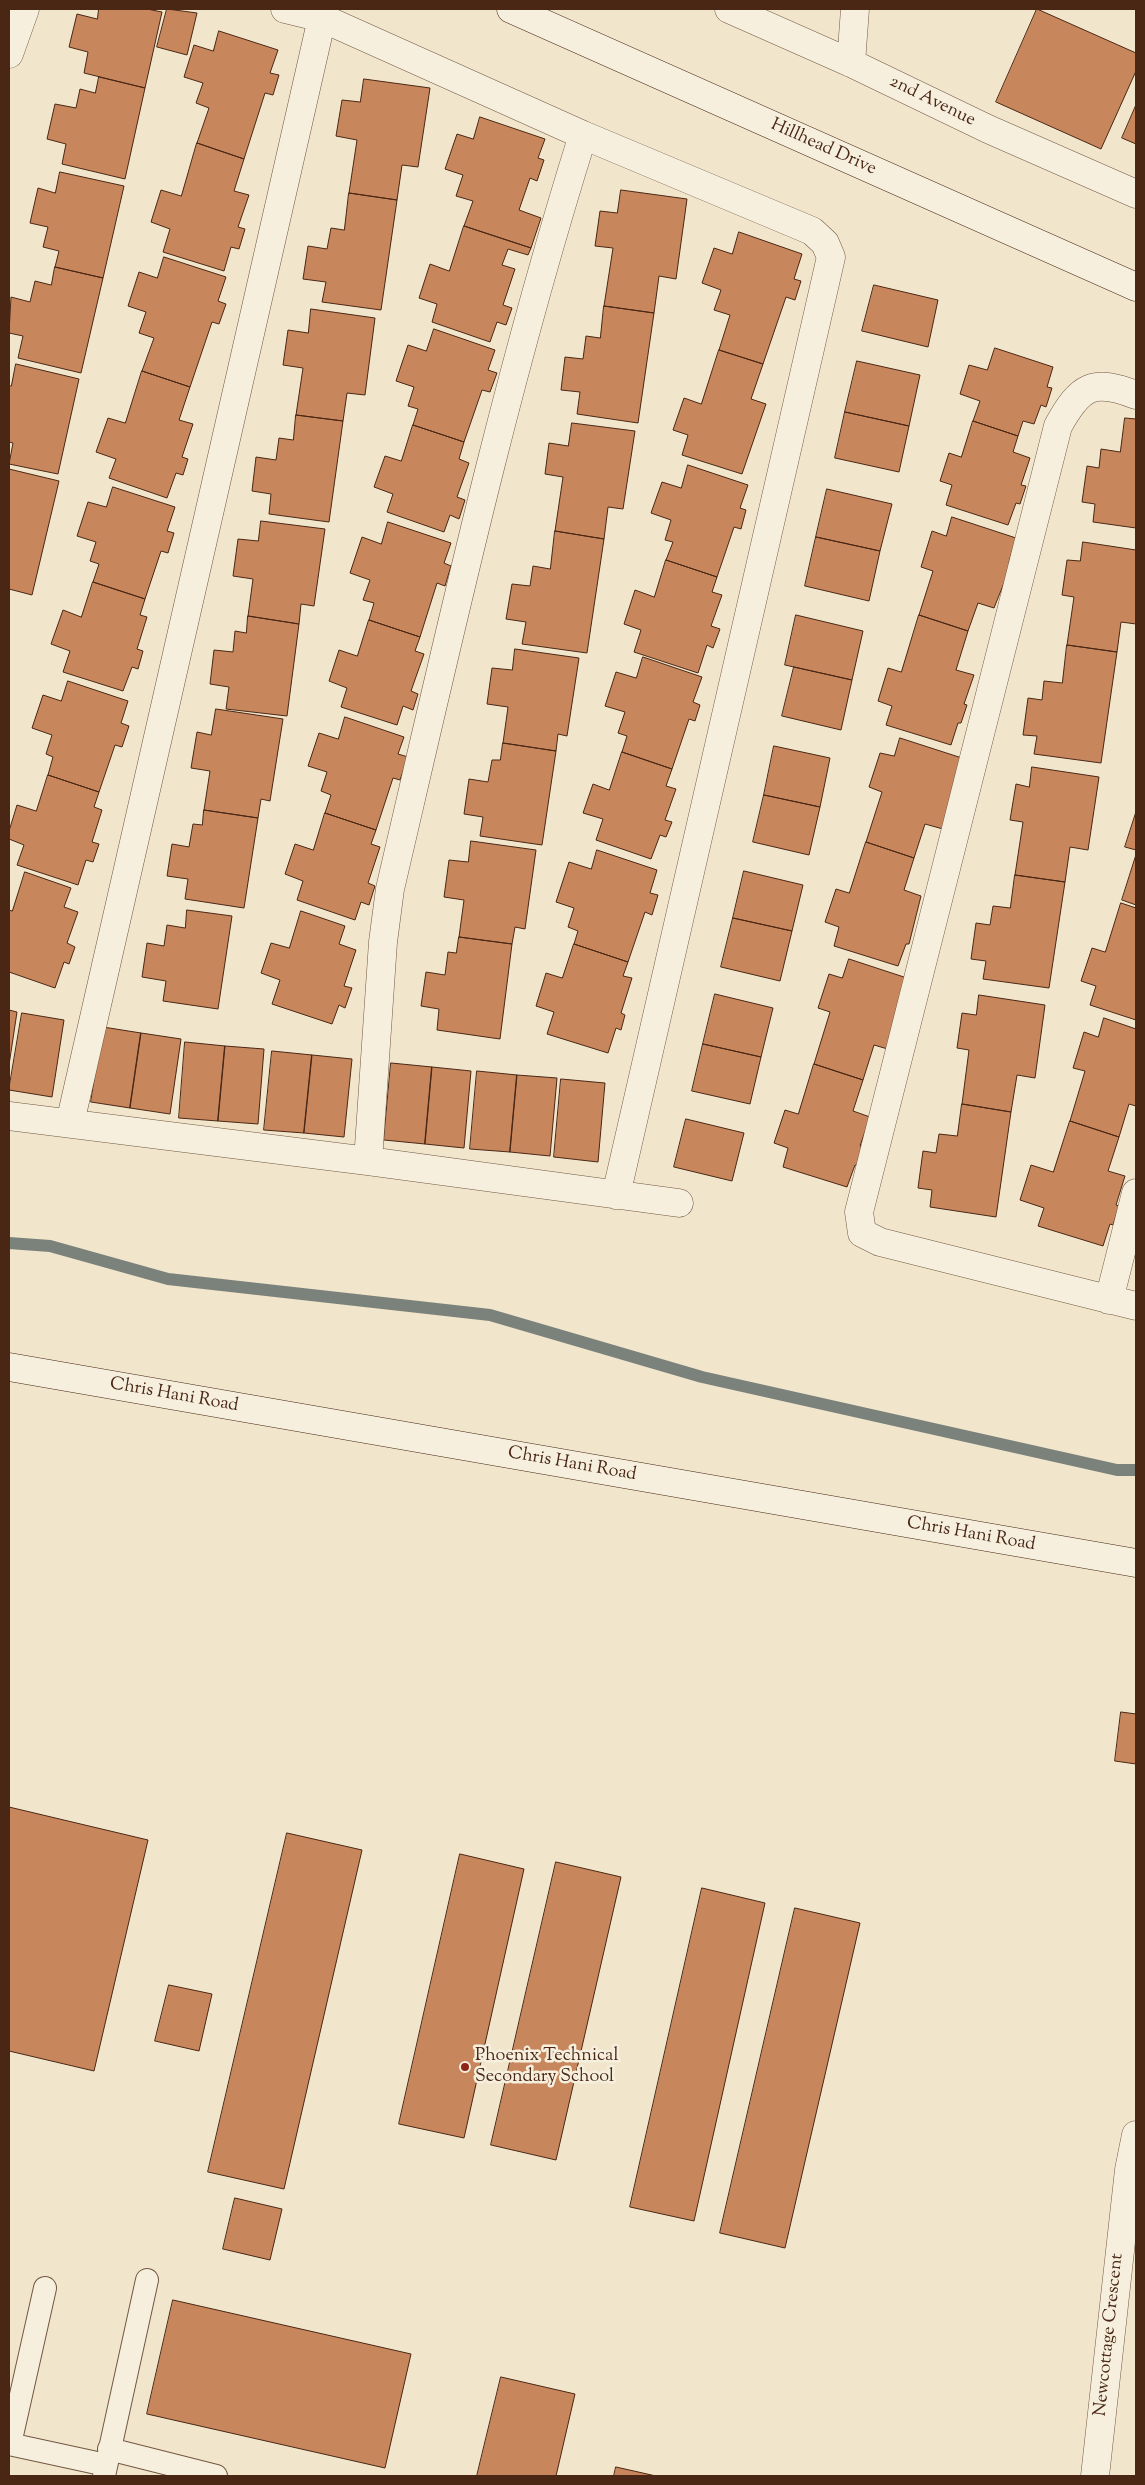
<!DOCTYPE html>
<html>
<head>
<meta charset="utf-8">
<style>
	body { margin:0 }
	#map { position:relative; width:1145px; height:2485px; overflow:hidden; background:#f1e6cc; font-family:"Sorts Mill Goudy",serif }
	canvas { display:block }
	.frame { position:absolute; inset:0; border:10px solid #492714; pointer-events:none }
</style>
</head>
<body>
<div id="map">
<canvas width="1145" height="2485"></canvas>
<div class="frame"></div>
</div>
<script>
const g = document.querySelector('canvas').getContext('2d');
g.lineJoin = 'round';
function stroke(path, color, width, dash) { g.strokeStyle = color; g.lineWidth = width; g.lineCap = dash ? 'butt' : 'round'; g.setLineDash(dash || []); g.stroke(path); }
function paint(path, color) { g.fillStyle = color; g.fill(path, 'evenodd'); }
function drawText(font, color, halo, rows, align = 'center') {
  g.font = font + ' "Sorts Mill Goudy",serif'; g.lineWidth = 5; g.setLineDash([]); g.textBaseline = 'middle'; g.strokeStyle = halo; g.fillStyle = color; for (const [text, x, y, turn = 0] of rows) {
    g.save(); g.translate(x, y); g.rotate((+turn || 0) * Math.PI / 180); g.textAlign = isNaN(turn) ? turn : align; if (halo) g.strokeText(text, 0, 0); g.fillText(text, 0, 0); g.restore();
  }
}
stroke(new Path2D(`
	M9 1243 50 1246 168 1279 490 1315 702 1377 1117 1470H1136`), '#7b827b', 12);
const building = new Path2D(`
	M99 9H147L162 12 145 88 84 73 88 52 69 47 77 14 97 19Z
	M167 9 197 13 187 55 157 47Z
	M1037 9 1136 53V71L1101 149 996 102Z
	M219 31 278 50 270 73 279 75 273 95 265 93 244 159 197 143 209 108 196 103 203 83 184 77 194 45 213 51Z
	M99 77 145 88 125 179 62 164 66 144 47 139 55 104 76 108 80 89 95 93Z
	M364 79 430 88 418 167 402 165 397 200 349 193 357 140 336 136 342 100 360 102Z
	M1136 105V144L1122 138Z
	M480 117 545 139 538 158 544 160 537 181 530 178 519 210 541 218 531 248 464 226 473 201 456 196 463 175 445 169 457 134 473 139Z
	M197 143 244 159 234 191 249 195 238 227 245 229 239 249 231 247 224 271 163 252 170 229 151 222 161 190 181 196Z
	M60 172 124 186 103 278 55 267 59 251 43 247 48 227 30 223 38 188 55 193Z
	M621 190 687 199 676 279 659 276 654 313 604 306 613 248 595 246 600 211 617 213Z
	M349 193 397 200 381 310 322 302 326 282 303 279 308 246 327 249 331 228 344 230Z
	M464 226 531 248 528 255 508 249 502 265 515 269 503 305 512 308 506 325 497 322 490 342 432 322 437 304 419 298 430 264 449 271Z
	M739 232 802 254 794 279 801 281 795 300 786 297 763 364 719 350 730 315 714 310 721 290 702 283 714 248 732 254Z
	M164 257 226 277 218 301 226 304 219 324 212 322 190 387 142 371 154 338 139 333 146 312 128 306 139 272 157 278Z
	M55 267 103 278 81 373 18 358 23 336 9 333 11 297 30 302 35 281 51 285Z
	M874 285 938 300 928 347 862 331Z
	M604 306 654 313 638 423 577 414 580 392 561 390 565 357 583 359 586 336 600 338Z
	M311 309 375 318 365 395 347 393 343 421 296 415 303 368 283 365 288 330 308 333Z
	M434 329 495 350 488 370 497 373 490 392 482 390 464 442 413 425 418 409 408 406 414 387 396 381 408 345 426 351Z
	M995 348 1053 367 1047 387 1052 388 1046 407 1041 405 1034 424 1023 421 1018 436 973 421 980 401 960 394 969 365 987 370Z
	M719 350 763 364 751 399 766 404 742 474 682 455 688 435 673 430 684 398 701 404Z
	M857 361 920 375 909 426 845 412Z
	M16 364 79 379 58 474 9 464 13 443 9 442V386H11Z
	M142 371 190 387 179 420 193 424 182 457 188 459 183 475 176 473 167 498 109 478 116 459 96 452 108 418 125 423Z
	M845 412 909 426 899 472 835 458Z
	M296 415 343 421 329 522 269 514 271 494 252 491 256 457 276 460 279 438 293 440Z
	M1125 418 1136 419V528L1093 522 1095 504 1082 502 1087 466 1099 468 1101 449 1120 452Z
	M973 421 1018 436 1013 452 1030 458 1021 485 1026 486 1020 504 1016 503 1008 525 946 505 952 485 940 481 949 453 961 457Z
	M572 423 635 431 623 509 608 507 604 539 555 531 563 477 545 474 549 443 568 446Z
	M413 425 464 442 459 459 469 463 457 497 465 500 459 519 450 515 444 532 387 512 393 494 374 487 385 456 401 461Z
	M688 465 748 485 740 508 746 510 741 529 734 527 717 577 666 560 673 542 665 540 671 520 651 513 662 482 681 488Z
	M9 469 59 481 32 595 9 589Z
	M113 487 175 507 167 531 174 533 168 553 161 551 145 599 93 582 99 564 90 561 96 542 77 536 88 502 106 507Z
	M827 489 892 504 880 551 816 537Z
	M952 517 1016 538 1009 562 1012 563 994 608 978 603 968 631 919 615 933 571 921 567 932 531 946 536Z
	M261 521 325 529 314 606 301 604 299 624 248 616 253 579 233 576 238 539 258 541Z
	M388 522 451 543 444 563 451 566 445 586 437 583 420 637 369 620 374 603 363 600 370 580 350 573 362 537 381 544Z
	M555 531 604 539 587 653 522 644 526 622 506 619 512 584 530 586 533 566 550 569Z
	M816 537 880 551 869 601 805 586Z
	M1083 542 1136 550V624L1121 622 1117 652 1067 645 1074 597 1062 595 1067 560 1080 561Z
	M666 560 717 577 712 592 722 595 711 626 720 629 713 648 707 645 698 673 634 652 641 630 624 624 635 590 654 597Z
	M93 582 145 599 140 615 147 617 137 649 143 651 138 669 132 667 123 691 63 672 70 651 51 644 63 610 81 617Z
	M796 615 863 631 852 680 785 665Z
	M919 615 968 631 956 670 974 675 964 704 967 705 961 723H958L951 745 886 725 892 706 878 701 888 668 901 672Z
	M248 616 299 624 287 716 226 709 229 687 210 684 214 650 233 652 235 631 246 633Z
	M369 620 420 637 415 651 424 654 411 691 418 694 413 710 403 706 397 725 341 707 347 688 329 681 339 650 357 656Z
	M1067 645 1117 652 1101 763 1034 754 1037 736 1023 735 1028 698 1042 700 1044 681 1062 683Z
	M515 649 579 658 567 736 558 734 556 751 503 743 508 707 487 704 492 668 512 670Z
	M643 657 702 677 693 702 700 705 695 721 689 719 672 769 622 752 627 736 618 733 625 712 605 706 616 672 636 678Z
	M794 667 852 680 841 730 782 716Z
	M68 681 128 701 121 723 129 726 122 747 115 745 99 792 48 775 53 757 46 754 52 735 32 728 43 695 61 701Z
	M216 709 283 719 270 801 261 799 258 818 204 810 210 771 191 768 197 732 211 735Z
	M345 717 404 737 398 754 408 757 400 780 393 778 376 830 325 813 331 795 321 791 327 772 308 766 319 733 338 739Z
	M900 738 965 759 943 829 925 824 914 858 866 842 882 792 869 787 880 753 894 756Z
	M503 743 556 751 542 845 480 836 483 817 464 814 469 779 488 782 492 760H500Z
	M774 746 830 758 820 807 764 795Z
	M622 752 672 769 666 786 676 789 665 820 672 822 666 837 660 835 651 859 596 840 603 819 583 813 593 784 609 790Z
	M1032 767 1099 777 1088 850 1070 847 1065 882 1015 875 1023 822 1010 820 1016 784 1029 787Z
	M48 775 99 792 94 807 102 810 92 842 99 844 93 862 86 860 78 885 17 865 24 845 9 839V831L17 805 36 811Z
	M764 795 820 807 809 855 753 842Z
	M204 810 258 818 244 908 185 899 188 879 167 876 172 844 189 847 193 824 202 825Z
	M1136 812V850L1125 847Z
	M325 813 376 830 371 844 380 847 368 883 375 886 369 905 361 902 355 920 297 900 303 881 285 874 295 844 313 850Z
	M471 841 536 850 525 929 515 927 512 944 459 937 464 900 444 897 449 860 468 862Z
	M866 842 914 858 904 890 921 896 909 944H906L898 966 834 946 839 927 825 922 836 889 849 893Z
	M597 850 657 870 650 893 658 895 652 915 645 912 628 962 574 944 578 931 568 927 574 908 556 902 569 862 591 869Z
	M1136 855V905L1122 900Z
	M744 871 803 885 792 931 733 918Z
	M25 872 71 888 64 907 78 912 67 943 75 947 69 964 64 962 55 988 9 972V910L12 911Z
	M1015 875 1065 882 1049 988 983 979 986 961 971 959 976 923 990 925 993 906 1010 908Z
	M1121 903 1136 908V1020L1090 1005 1096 986 1081 981 1092 948 1105 952Z
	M187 910 232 916 218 1009 163 1001 166 981 142 977 147 943 164 946 167 925 185 928Z
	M301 911 345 926 339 944 356 950 344 986 352 988 345 1008 339 1005 332 1024 272 1004 280 980 261 973 271 943 289 948Z
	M733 918 792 931 780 981 721 967Z
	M459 937 512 944 500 1039 437 1030 439 1009 421 1006 426 972 445 975 448 952 456 953Z
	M574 944 628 962 623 976 632 978 621 1013 625 1015 621 1030 616 1028 608 1053 547 1034 554 1012 536 1006 546 973 562 978Z
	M849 959 913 980 891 1050 874 1045 863 1080 814 1064 830 1012 818 1008 829 974 842 978Z
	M715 994 773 1008 761 1057 703 1044Z
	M979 995 1045 1005 1035 1078 1017 1075 1011 1112 962 1104 969 1050 957 1048 962 1013 976 1015Z
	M9 1010 17 1012 9 1065Z
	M22 1013 64 1020 52 1097 9 1090Z
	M1104 1018 1136 1029V1106L1129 1104 1119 1137 1070 1121 1085 1071 1073 1068 1084 1032 1098 1037Z
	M103 1027 141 1033 130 1108 91 1102Z
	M141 1033 181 1039 170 1114 130 1108Z
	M185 1042 225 1046 218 1121 179 1118Z
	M703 1044 761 1057 750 1104 692 1091Z
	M225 1046 264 1049 258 1124 218 1121Z
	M272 1051 312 1055 304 1133 264 1130Z
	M312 1055 352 1059 344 1137 304 1133Z
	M391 1063 432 1067 425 1144 384 1140Z
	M814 1064 863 1080 853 1111 870 1117 860 1146 863 1147 857 1166 855 1165 847 1187 783 1167 788 1148 774 1143 785 1110 798 1114Z
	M432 1067 471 1071 464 1148 425 1144Z
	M477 1071 517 1075 510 1152 470 1149Z
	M517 1075 557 1078 550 1156 510 1152Z
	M561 1079 605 1083 598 1162 554 1157Z
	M962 1104 1011 1112 996 1217 930 1207 932 1190 918 1188 923 1151 936 1153 939 1134 957 1136Z
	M686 1119 744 1133 732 1181 674 1167Z
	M1070 1121 1119 1137 1108 1171 1125 1176 1116 1205 1119 1206 1113 1225 1110 1224 1103 1246 1038 1226 1044 1208 1020 1200 1031 1165 1053 1172Z
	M1121 1712 1136 1714V1764L1115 1761Z
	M9 1807 148 1840 94 2071 9 2051Z
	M287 1833 362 1850 284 2189 208 2172Z
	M460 1854 524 1869 464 2138 399 2124Z
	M556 1862 621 1877 556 2160 491 2145Z
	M702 1888 765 1903 694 2221 630 2207Z
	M795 1908 860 1923 785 2248 720 2233Z
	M169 1985 212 1994 199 2051 155 2041Z
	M235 2198 282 2209 270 2260 223 2249Z
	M173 2300 411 2354 385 2468 147 2414Z
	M501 2377 575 2394 556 2476H477Z
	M616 2467 656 2476H614Z`);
paint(building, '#c8865d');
stroke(building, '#492714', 1);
const lane = new Path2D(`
	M9 2444 106 2465
	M10 2444 45 2288
	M109 2449 216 2476
	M104 2476 147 2280`);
const street = new Path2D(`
	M285 9 322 18 583 135 812 231 825 243 831 257 616 1195
	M729 9 851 63 988 129 1136 194
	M9 54 25 9
	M851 63 855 9
	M1136 395C1093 378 1080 386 1058 426L859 1212 862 1233 880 1242 1136 1306
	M9 1116 368 1161 679 1203
	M70 1123 322 18
	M368 1161 383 942 390 889C449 636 505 383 583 135
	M1109 1300 1136 1193
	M1095 2476 1129 2170 1136 2135`);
const secondary = new Path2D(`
	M511 9 1136 287
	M9 1367 1136 1563`);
stroke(lane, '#735742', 24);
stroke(street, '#735742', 29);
stroke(secondary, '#492714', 29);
stroke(lane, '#f6efde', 22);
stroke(street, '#f6efde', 28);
stroke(secondary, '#f6efde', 28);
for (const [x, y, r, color] of [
	[465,2067,5,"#8f2418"]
]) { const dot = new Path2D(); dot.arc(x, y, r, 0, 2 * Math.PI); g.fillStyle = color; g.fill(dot); stroke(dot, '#f6efde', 2); }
drawText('18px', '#492714', '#f6efde', [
	["2nd Avenue",932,102,26],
	["Hillhead Drive",823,148,24],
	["Chris Hani Road",174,1396,10],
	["Chris Hani Road",572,1465,10],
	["Chris Hani Road",971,1535,10],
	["Newcottage Crescent",1110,2335,-84]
]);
drawText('18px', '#492714', '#f6efde', [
	["Phoenix Technical",475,2057],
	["Secondary School",475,2078]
], 'left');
</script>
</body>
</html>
